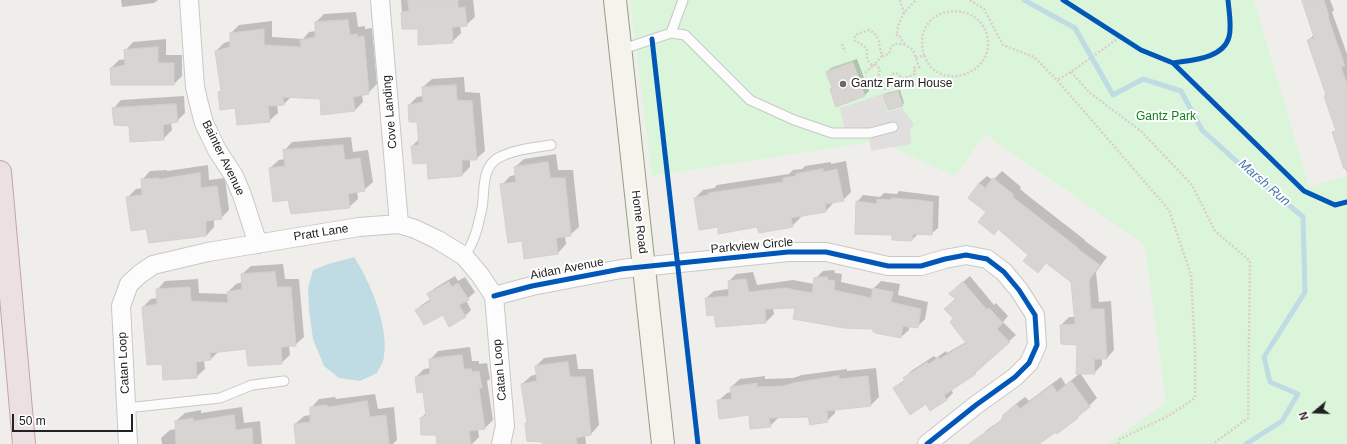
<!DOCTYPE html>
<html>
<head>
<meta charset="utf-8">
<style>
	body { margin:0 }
	#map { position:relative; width:1347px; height:444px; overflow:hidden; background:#f0eeeb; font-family:Helvetica,sans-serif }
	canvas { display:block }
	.north { position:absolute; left:1295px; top:392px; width:40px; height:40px; -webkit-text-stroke:3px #fff; paint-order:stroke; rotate:251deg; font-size:11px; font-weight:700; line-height:16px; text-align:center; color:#222 }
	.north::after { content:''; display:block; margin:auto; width:14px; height:18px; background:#222; clip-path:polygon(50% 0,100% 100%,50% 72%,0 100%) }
	.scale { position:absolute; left:12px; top:414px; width:121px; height:18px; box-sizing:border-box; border:2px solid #222; border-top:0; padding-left:5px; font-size:12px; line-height:14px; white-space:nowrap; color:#222; -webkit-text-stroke:3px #fff; paint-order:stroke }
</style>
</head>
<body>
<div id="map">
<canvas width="1347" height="444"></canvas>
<div class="north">N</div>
<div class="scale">50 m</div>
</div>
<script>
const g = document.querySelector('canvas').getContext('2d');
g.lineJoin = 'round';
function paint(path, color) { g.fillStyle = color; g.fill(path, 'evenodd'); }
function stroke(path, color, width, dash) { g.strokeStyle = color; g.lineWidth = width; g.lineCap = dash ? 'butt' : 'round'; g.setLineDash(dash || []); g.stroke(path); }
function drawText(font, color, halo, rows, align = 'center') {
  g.font = font + ' Helvetica,sans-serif'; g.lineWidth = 4; g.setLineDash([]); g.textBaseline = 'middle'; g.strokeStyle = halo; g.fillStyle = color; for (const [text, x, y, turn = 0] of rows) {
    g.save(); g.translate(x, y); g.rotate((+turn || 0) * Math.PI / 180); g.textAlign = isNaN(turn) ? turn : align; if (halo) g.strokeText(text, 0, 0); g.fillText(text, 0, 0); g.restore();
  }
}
paint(new Path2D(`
	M630 0H1254L1309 187 1347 176V444H1107L1166 403 1145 245 985 134 955 176 878 141 652 176Z`), '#daf5da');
paint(new Path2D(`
	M882 94 887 112 902 108 914 125 910 130 911 144 871 151 869 136 846 137 840 108Z`), '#e0dfde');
paint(new Path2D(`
	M354 257C370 281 389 327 384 356 384 362 379 368 377 373L360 381 339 378 324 366 313 339 309 310 308 288 313 270C326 264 340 261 354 257Z`), '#bfdbe3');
paint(new Path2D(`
	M121 0H158L154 3 122 7Z
	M401 0H473L475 17 466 25H460L461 33 452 42 419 28H403Z
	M1303 0H1330L1334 10 1332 12 1347 54V173L1334 133 1336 130 1327 94 1308 40 1314 35Z
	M356 12 358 27 365 26V29L372 28 377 84 368 93 362 94 363 102 355 110 321 98 291 97 284 104 277 105 278 113 269 121 236 107 220 92 222 90 216 51 224 43 231 41V33L239 25 272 21V37L303 39 309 32 316 31V22L324 14Z
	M166 39V55H182V76L174 84 111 68 119 60 126 59 125 51 133 42Z
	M857 59 869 91 865 95 833 88 827 72 831 68Z
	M464 77 465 92 480 93 485 151 476 159H470V167L462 175 429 178 428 161 412 146 419 139 418 121 409 105 417 97 424 96 423 87 432 79Z
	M900 90 904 103 902 105 885 95 886 93Z
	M184 96 185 113 177 121 171 122 172 130 163 139 113 109 121 100Z
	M351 137 353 152 368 150 373 182 364 190 357 191 358 199 349 207 289 199 270 168 279 160 285 159 284 151 292 142Z
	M556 154 558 170H573L579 227 570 235 565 236 566 244 558 253 523 240 502 185 510 176 516 175 515 167 524 159Z
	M846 161 851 192 843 200 834 202 826 211 800 215 801 217 792 226H718L695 198 703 190 714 188 717 185 789 174 793 170 802 169 805 166 831 162V164Z
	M208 165 209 180 225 178 229 210 221 218 214 219V227L206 236 150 242 146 228 127 198 136 189 143 188 142 180 150 171 167 170V171Z
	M1002 171 1021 187 1020 189 1031 198 1085 240V241L1107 257 1096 272 1099 302 1111 301 1114 350 1107 358H1102V365L1094 373H1080L1097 398 1078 417 1037 444H985L980 437 988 429 1003 419 1004 415 1012 407 1025 397 1029 401 1061 377 1066 385 1080 373 1078 344 1061 325 1069 317H1076L1072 281 1047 262 1029 254 999 228 994 233 979 183 987 176 993 180Z
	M899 191 939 196 938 228 931 234H918L912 240 893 234 857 202 863 195 880 197 884 193 897 194Z
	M283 264 285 279H299L304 337 295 345 289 346 290 355 281 363 247 348 219 351 210 360H204L205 369 196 377 163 363 143 307 151 299 158 298 157 290 165 281 198 279 199 293 228 294V292L236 284 243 282 242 274 251 266Z
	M834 270 835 273 842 274 841 282 873 289 881 281 900 284 898 295 928 302 925 319 917 327 909 326V330L901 337 797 307 773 308 774 314 766 322 715 313 706 298 714 291 729 289V281L736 274 753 272 757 285 793 280 814 284 815 279 823 271Z
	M455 276 458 281 465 277 475 292 466 300 471 310 465 316 416 310 423 304 431 299 428 294 435 288Z
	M970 276 994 305 996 303 1008 316 1003 322 1016 335 981 366 951 389 953 393 947 399 930 409 926 403 894 388 905 379V378L911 371 934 356 936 358 946 351 947 353 966 342 954 318 945 309 956 298 957 287Z
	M470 347 472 361H479V364L487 363 490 379 487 381 493 420 485 428 478 429 479 437 472 444H438L437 434 421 418 427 412 424 390 416 377 424 369 430 368V360L438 351Z
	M576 354 578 369H593L599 425 591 434 585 435 586 444H544L528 422 522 384 531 376 537 374 536 366 544 358Z
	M876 368 879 397 871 405 835 409V413L827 421 809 416 779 417 770 426 750 414 718 401 727 393 732 392 731 387 740 379 765 376V379L793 378 802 375 847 369V371Z
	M375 394 378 409 394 407 397 440 393 444H297L295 424 304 416 311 415V408L319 399 335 397 336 399Z
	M242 407 244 423 260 421 262 444H162L161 438 170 430 177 429 176 421 185 413 201 410V413Z`), '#0003');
stroke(new Path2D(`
	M1024 0 1075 28 1113 95 1143 79 1181 91 1202 130 1243 167 1303 217 1305 292 1264 357 1270 382 1298 394 1282 421 1246 444`), '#bfdbe3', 5);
const building = new Path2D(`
	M408 0H458V8L465 7 467 26 452 27 453 43 418 45V29H402L401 12 409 11Z
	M1302 0H1324L1329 16 1328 17 1345 66 1341 67 1347 84V168L1344 169 1332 132 1336 131 1324 96 1326 95 1307 40 1314 38Z
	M348 20 350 35 358 34 357 37 364 36 369 94 353 97 355 111 321 115 320 99 283 97 284 105 268 106 270 122 237 125 235 108 220 110 218 92 221 91 215 51 230 47V33L264 29V45L301 47 300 40 315 37V22Z
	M158 47V63H174V85H111L110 68 125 65 124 50Z
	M853 62 865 96 836 107 830 89 832 88 826 72Z
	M456 85 457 100 472 101 477 160H462V176L428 179 427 163 413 164 411 146 419 145 417 122H409L408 105 423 102 422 87Z
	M898 91 903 106 888 110 883 95Z
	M176 104 178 122 163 125 164 140 130 142 129 126 114 125 112 108Z
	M343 145 345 160 360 158 365 191 348 194 350 208 291 214 288 200 273 202 269 168 285 166 283 150Z
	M548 162 550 178H565L571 236 556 238 558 254 524 259 522 241 508 243 500 184 516 182 514 167Z
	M823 169V172L837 169 844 201 825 204 826 212 791 218 793 227 759 233 757 227 718 234V227L699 230 694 198 708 195V193L783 182V178L796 176V174Z
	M200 173 201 188 217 186 222 219 206 221V236L149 243 146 229 131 231 126 197 142 195 141 179 159 178V179Z
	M993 178 1014 195 1013 197 1023 205 1078 248V249L1100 265 1089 280 1091 309H1104L1107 359H1094L1095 374H1076L1077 345 1061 344 1060 325 1075 324 1071 282 1046 263 1038 273 1023 261 1028 255 998 229 994 235 978 222 986 212 968 198 979 183 985 188Z
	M892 198 919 200 933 202 932 235 913 234 912 241 892 240V235L855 234 856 201 877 204V199L891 200Z
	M275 272 277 287H291L296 346 281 347 282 364 248 366 246 349 210 353 211 360 196 362 197 378 163 380 162 364 147 365 142 307 157 304 156 289 190 287 191 301 228 303 227 292 242 289 241 274Z
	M827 277 828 280 835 281 834 290 871 298 873 288 893 292 891 302 921 309 918 328 903 326 901 338 875 333V332H873V329L844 328 793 319 795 308 765 309 766 323 716 327 714 315 707 316 705 298 729 296 728 281 746 279 749 292 785 288 812 293 814 278Z
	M449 282 452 287 458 283 469 300 459 305 466 317 449 327 443 315 424 325 415 310 431 301 427 294Z
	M963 282 987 310 989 308 1003 323 997 329 1010 342 975 373 976 374 944 395 947 400 930 411 926 404 910 415 893 388 905 380 903 378 927 362 929 364 939 357 940 359 966 343 950 322 953 318 944 309 956 299 949 294Z
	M462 355 464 369H472L471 372 479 371 482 388H479L485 429 469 431 471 444H437L436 435H421L420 418 426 416 423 392 417 393 415 377 430 374 429 359Z
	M568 362 570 377H585L591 435 576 438 577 444H543L542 442 527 441 525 423H527L521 384 537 381 535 366Z
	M839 376V379L868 376 871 406 827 411 828 422 810 425 808 417 769 418 771 427 750 429 749 415 719 419 717 400 732 399 730 387 757 383V387L784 386 793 383Z
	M1071 381 1090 407 1078 416V418L1057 434 1056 432 1039 444H969L1001 421 1003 415 1016 404 1020 409 1052 385 1057 392Z
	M367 401 370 417 386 415 389 444H296L294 424 310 422V407L327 405 328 407Z
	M234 415 236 430 252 428 253 444H176L175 421 193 418V421Z`);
paint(building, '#d7d4d2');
stroke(building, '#d3d0cc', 1);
const lane = new Path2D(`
	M671 33 683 0
	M620 50 671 33 685 35 750 100 794 120 832 133H870L893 127
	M464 256C475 242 478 226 482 208 485 191 481 168 498 158 514 149 534 148 551 145
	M126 408 220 398 252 385 284 381`);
const street = new Path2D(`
	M189 0 195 87 199 104 204 123 217 150 234 176 242 195 258 244
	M380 0 399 224
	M494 296 532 286 621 269 788 252H826L888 266H921L945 259 966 255 987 259 1004 272 1019 290 1035 315 1037 345 1029 363 1015 377 976 405 927 444
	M128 444 121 306 129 284 140 274 153 265 208 252 359 227 399 224 415 229 438 240 464 256 480 275 494 296 505 426 501 444`);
const secondary = new Path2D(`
	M615 0 663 444`);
const highway = new Path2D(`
	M0 172 24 444`);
stroke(lane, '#c9c8c7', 11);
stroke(street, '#c9c8c7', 20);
stroke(secondary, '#999a82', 24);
stroke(highway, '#c5a2ac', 24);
stroke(new Path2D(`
	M900 0 904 13 916 0
	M970 0 984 9 1003 45 1034 57 1057 80
	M842 44 845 52
	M882 56 889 54 891 47 894 44H904L899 35H896L899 23 904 13
	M916 58 924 55C923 51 922 47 922 43 922 2 984 0 988 41 989 51 984 62 976 68 963 78 945 80 932 68 928 65 926 59 924 55
	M875 64 880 69 877 86 885 89 891 85 890 77 892 74 896 73 900 76 902 80 899 90
	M1071 72 1090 93 1142 132 1192 185 1215 231 1250 261 1248 418 1213 444
	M865 73 873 66 867 60V49L861 44 855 41V35L869 30C880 34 879 46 882 56L873 66
	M902 79 915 74 914 68 919 67 913 50 904 44
	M1118 444 1120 439 1170 415 1195 398V351L1191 275 1169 210 1057 80 1071 72 1120 37`), '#dccecd', 2.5, [2, 2]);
stroke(lane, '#fdfcfc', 9);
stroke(street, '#fdfcfc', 18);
stroke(secondary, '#f4f4ed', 22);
stroke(highway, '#ece0e2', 22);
stroke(new Path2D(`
	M1063 0 1141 50 1173 63 1304 191 1335 205 1347 202
	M652 39 698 444
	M1173 63C1191 60 1223 59 1229 37 1232 26 1229 12 1228 0
	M494 296 532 286 621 269 788 252H826L888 266H921L945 259 966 255 987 259 1004 272 1019 290 1035 315 1037 345 1029 363 1015 377 976 405 927 444`), '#0057b8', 5);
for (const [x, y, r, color] of [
	[843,84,4,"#6a6968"]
]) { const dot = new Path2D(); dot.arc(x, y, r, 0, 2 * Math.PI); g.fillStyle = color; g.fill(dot); stroke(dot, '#fff', 1.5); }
drawText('12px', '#222', '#fff', [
	["Gantz Farm House",851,84]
], 'left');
drawText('12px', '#222', '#fff', [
	["Cove Landing",390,112,-95],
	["Bainter Avenue",223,158,64],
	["Home Road",639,222,83],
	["Pratt Lane",321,233,-9],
	["Parkview Circle",752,246,-5],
	["Aidan Avenue",567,269,-11],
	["Catan Loop",124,363,-93],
	["Catan Loop",500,370,-95]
]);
drawText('12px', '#0c8416', '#fff', [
	["Gantz Park",1166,117]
]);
drawText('italic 13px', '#4a7aab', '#fff', [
	["Marsh Run",1264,183,41]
]);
</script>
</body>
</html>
